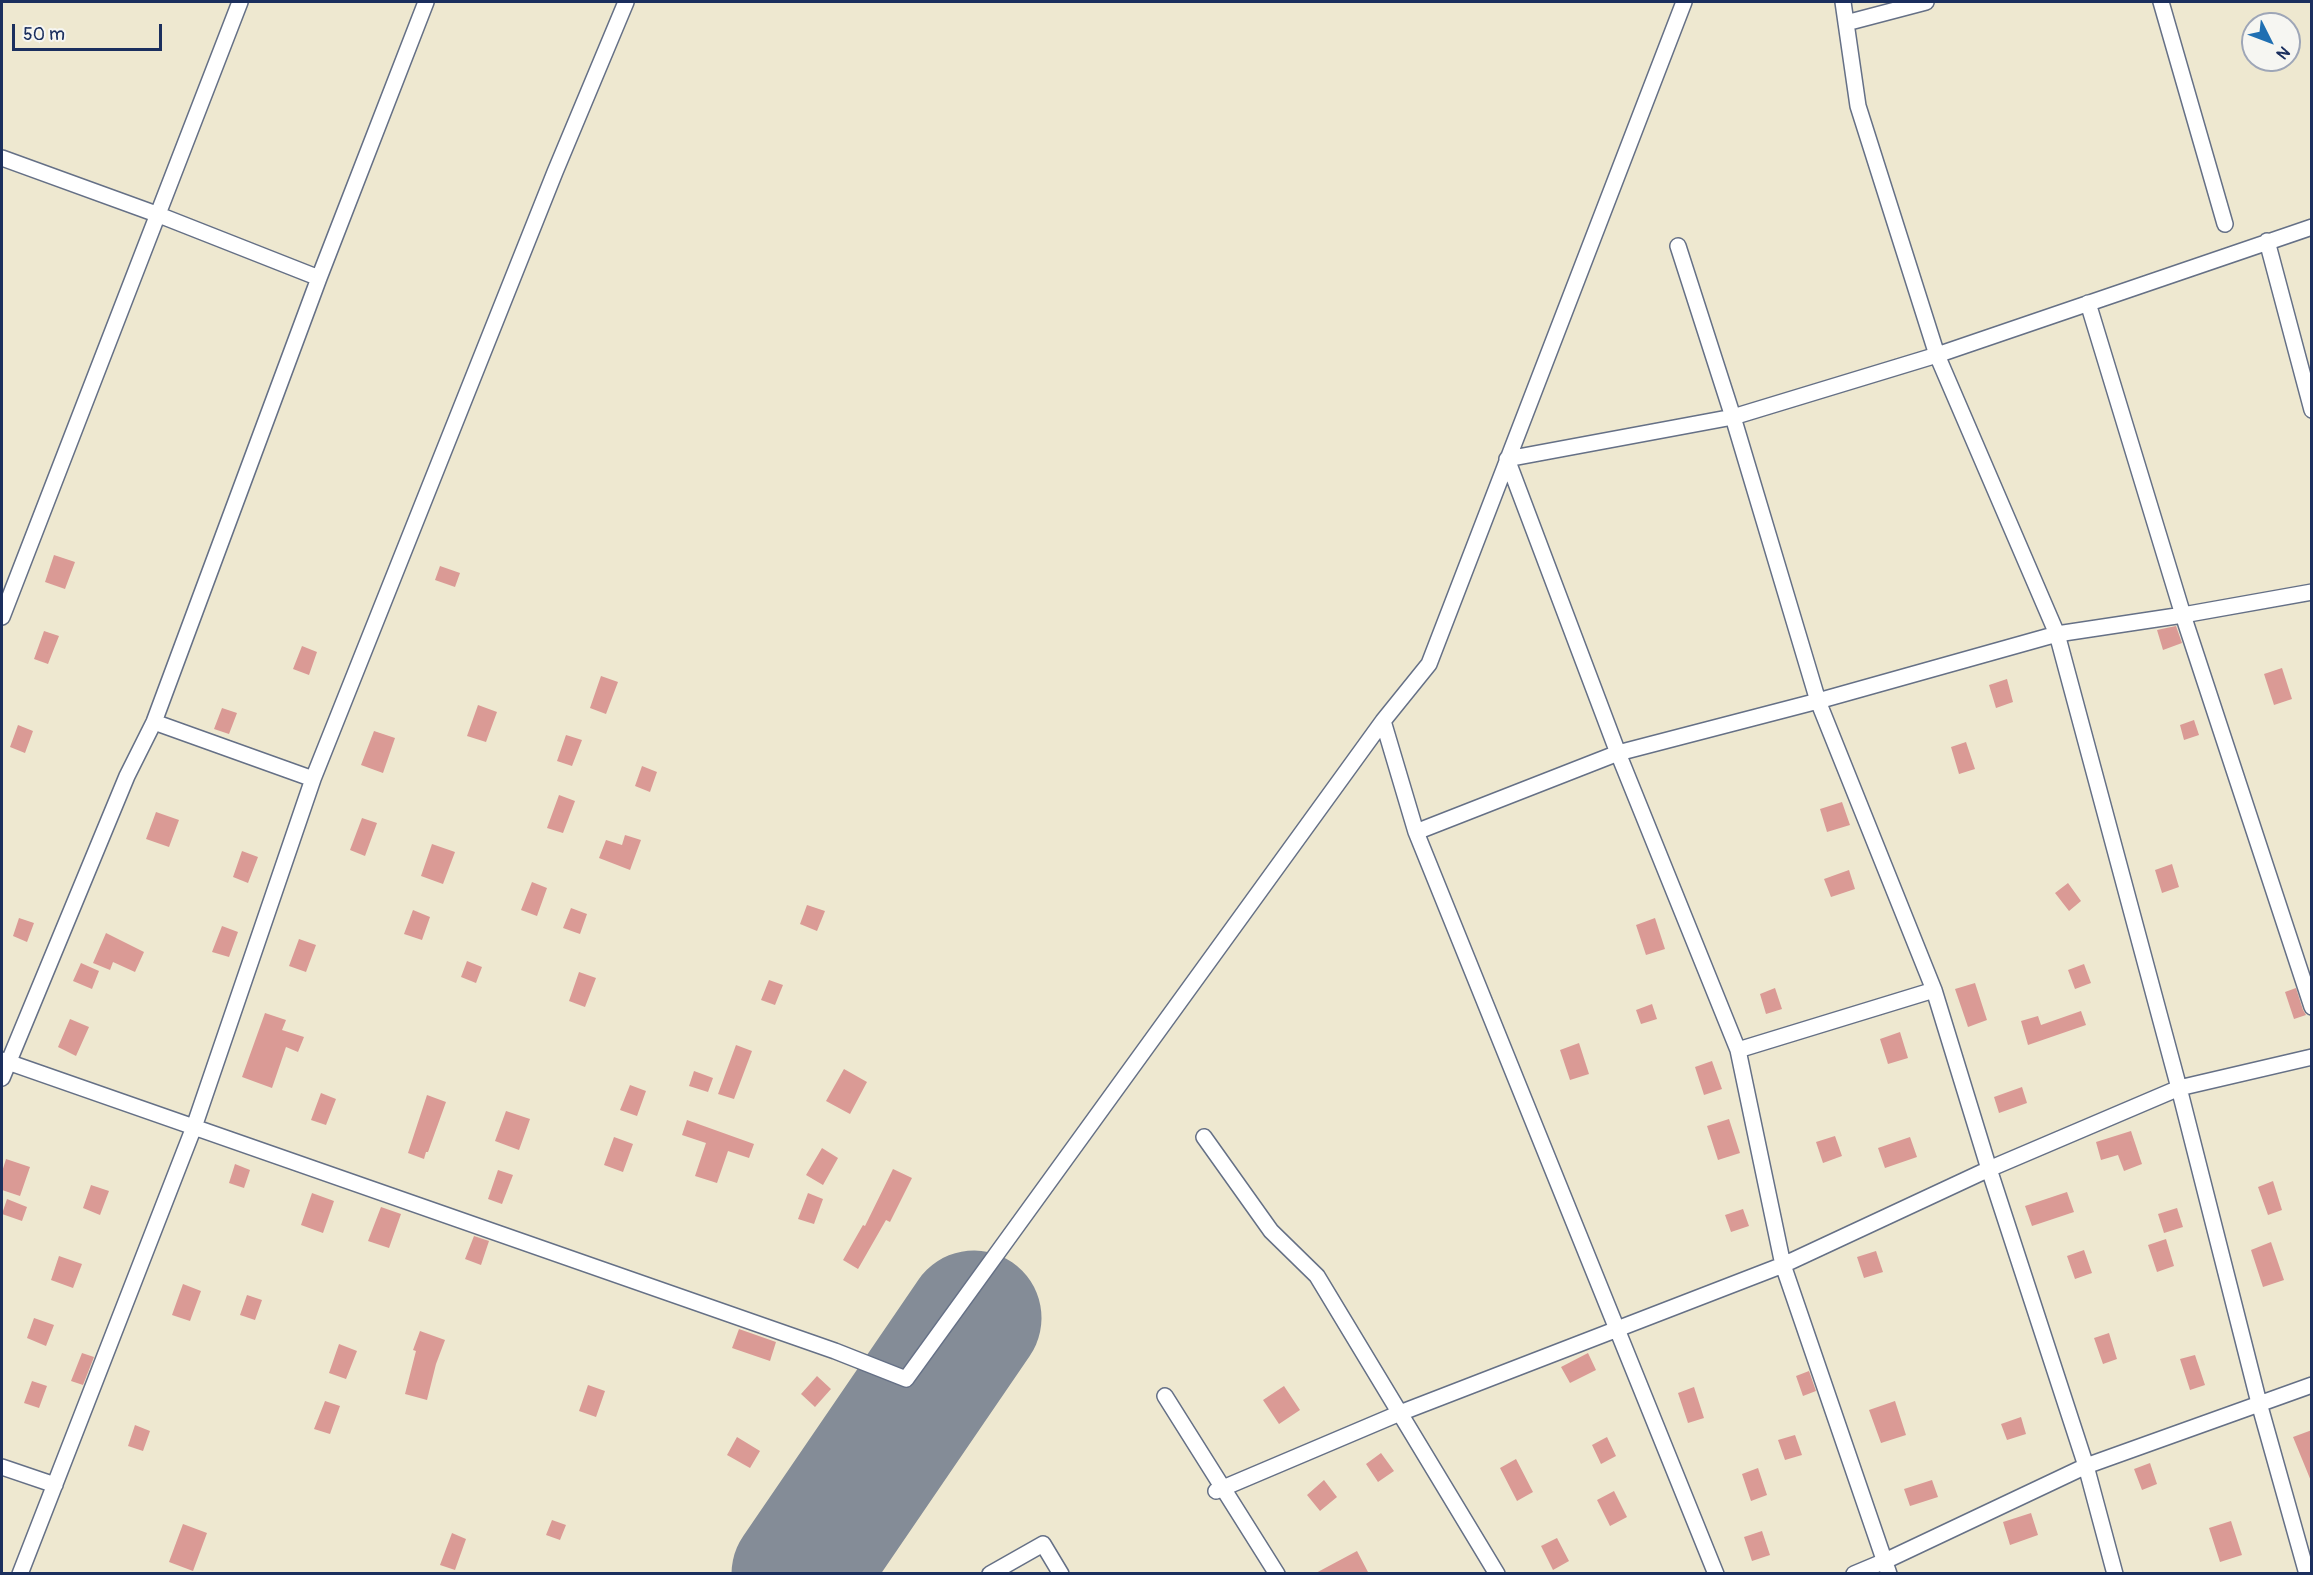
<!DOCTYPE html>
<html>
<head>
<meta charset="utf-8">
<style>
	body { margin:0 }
	#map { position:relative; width:2313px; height:1575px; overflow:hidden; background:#eee8d0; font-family:Pangolin,sans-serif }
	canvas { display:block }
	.frame { position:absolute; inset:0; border:3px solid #1b2f5e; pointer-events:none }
	.north { position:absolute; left:2241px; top:12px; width:60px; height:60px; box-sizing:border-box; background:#f6f6f2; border:2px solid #9ea6b7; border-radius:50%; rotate:132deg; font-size:16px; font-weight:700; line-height:24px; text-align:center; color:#1b2f5e }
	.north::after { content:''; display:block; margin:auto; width:21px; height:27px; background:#1f6fb2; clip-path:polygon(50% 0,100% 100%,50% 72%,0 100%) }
	.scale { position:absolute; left:12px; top:24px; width:150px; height:27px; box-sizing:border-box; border:3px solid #1b2f5e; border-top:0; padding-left:8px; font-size:18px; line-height:21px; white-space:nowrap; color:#1b2f5e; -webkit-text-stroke:4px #f6f6f2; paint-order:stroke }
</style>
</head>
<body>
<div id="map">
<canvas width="2313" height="1575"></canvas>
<div class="frame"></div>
<div class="north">N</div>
<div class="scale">50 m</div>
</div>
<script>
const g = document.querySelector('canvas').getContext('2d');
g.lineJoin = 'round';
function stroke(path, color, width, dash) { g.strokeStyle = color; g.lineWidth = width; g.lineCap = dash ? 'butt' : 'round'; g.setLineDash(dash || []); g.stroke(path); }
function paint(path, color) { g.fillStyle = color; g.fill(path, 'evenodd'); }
stroke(new Path2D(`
	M799 1574 974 1318`), '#848c97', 135);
paint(new Path2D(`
	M54 555 75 562 65 589 45 582Z
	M440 566 460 573 455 587 435 580Z
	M2176 626 2182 643 2163 650 2157 630Z
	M44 631 59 636 48 664 34 659Z
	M302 646 317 652 309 675 293 669Z
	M2282 668 2292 699 2274 705 2264 674Z
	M601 676 618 682 606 714 590 708Z
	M2007 679 2013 702 1996 708 1989 685Z
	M478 705 497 712 486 742 467 736Z
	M222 708 237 713 229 734 214 729Z
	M2194 720 2199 735 2184 740 2180 725Z
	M18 725 33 731 25 753 10 747Z
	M374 731 395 738 383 773 361 765Z
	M566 735 582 740 572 766 557 761Z
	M1966 742 1975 769 1959 774 1951 747Z
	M642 766 657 772 650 792 635 786Z
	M559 795 575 801 563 833 547 828Z
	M1842 802 1850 825 1827 832 1820 809Z
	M156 812 179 820 169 847 146 839Z
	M362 818 377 823 365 856 350 850Z
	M625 835 641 840 630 870 599 858 606 840 622 845Z
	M432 844 455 852 443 884 421 876Z
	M242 851 258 857 248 883 233 877Z
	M2172 864 2179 887 2162 893 2155 870Z
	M1849 870 1855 889 1831 897 1824 879Z
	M532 882 547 888 537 916 521 910Z
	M2068 883 2081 901 2069 911 2055 893Z
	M807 905 825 911 817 931 800 924Z
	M571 908 587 914 580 934 563 928Z
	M413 910 430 917 422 940 404 934Z
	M19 918 34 923 27 942 13 936Z
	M1655 918 1665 949 1646 955 1636 925Z
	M222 926 238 932 229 957 212 952Z
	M106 933 144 952 135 972 113 962 110 970 93 963Z
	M299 939 316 945 306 972 289 966Z
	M467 961 482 967 476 983 461 977Z
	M81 963 99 971 92 989 73 981Z
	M2084 964 2091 983 2075 989 2068 970Z
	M579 972 596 978 585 1007 569 1001Z
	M769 980 783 985 775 1005 761 1000Z
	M1975 983 1987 1020 1968 1027 1955 989Z
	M1775 988 1782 1009 1766 1014 1760 994Z
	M2296 988 2303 1010 2306 1015 2294 1019 2285 992Z
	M1652 1004 1657 1019 1641 1024 1636 1010Z
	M2081 1011 2086 1025 2028 1045 2021 1021 2038 1016 2041 1025Z
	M265 1013 286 1020 282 1030 304 1037 298 1052 286 1047 272 1088 242 1077Z
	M70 1019 89 1027 76 1056 58 1047Z
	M1900 1032 1908 1058 1888 1064 1880 1039Z
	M1579 1043 1589 1074 1570 1080 1560 1050Z
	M736 1045 752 1051 734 1099 718 1094Z
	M1712 1061 1722 1089 1704 1095 1695 1067Z
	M844 1069 867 1082 850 1114 826 1101Z
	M694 1071 713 1078 708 1092 689 1086Z
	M630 1085 646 1091 637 1116 620 1110Z
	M2022 1087 2027 1103 1999 1113 1994 1097Z
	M321 1093 336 1099 326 1125 311 1120Z
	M427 1095 446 1102 428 1152H426L424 1159 408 1153Z
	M506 1111 530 1119 519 1150 495 1141Z
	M1729 1119 1740 1153 1718 1160 1707 1126Z
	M687 1120 754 1144 749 1158 728 1151 717 1183 695 1176 706 1143 682 1135Z
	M2131 1131 2142 1164 2124 1171 2118 1155 2101 1160 2096 1142Z
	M1835 1136 1842 1156 1823 1163 1816 1142Z
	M614 1137 633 1144 623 1172 604 1165Z
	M1910 1137 1917 1157 1885 1168 1878 1148Z
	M822 1148 838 1158 823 1185 806 1175Z
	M6 1159 30 1167 20 1196 2 1190V1172Z
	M235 1164 250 1170 244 1188 229 1183Z
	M893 1169 912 1178 890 1222 886 1220 858 1269 843 1260 863 1225 865 1226Z
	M498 1170 513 1175 502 1204 488 1199Z
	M2273 1181 2282 1210 2268 1215 2258 1187Z
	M91 1185 109 1191 100 1215 83 1208Z
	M2067 1192 2074 1212 2032 1226 2025 1206Z
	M312 1193 334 1201 323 1233 301 1225Z
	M808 1193 823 1199 814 1224 798 1219Z
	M7 1199 27 1207 22 1221 2 1214Z
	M381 1207 401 1214 389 1248 368 1241Z
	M2177 1208 2183 1227 2164 1233 2158 1214Z
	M1743 1209 1749 1226 1731 1232 1725 1215Z
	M474 1236 489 1241 481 1265 465 1259Z
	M2166 1239 2174 1266 2157 1272 2148 1245Z
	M2271 1242 2284 1280 2263 1287 2251 1250Z
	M2084 1250 2092 1273 2075 1279 2067 1256Z
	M1876 1251 1883 1272 1864 1278 1857 1257Z
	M59 1256 82 1264 73 1288 51 1280Z
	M183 1284 201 1291 190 1321 172 1315Z
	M247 1295 262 1300 255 1320 240 1315Z
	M34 1318 54 1325 46 1346 27 1338Z
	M739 1329 776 1342 770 1361 732 1348Z
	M420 1331 445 1340 436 1364 427 1400 405 1394 416 1351 413 1350Z
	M2109 1333 2117 1359 2103 1364 2094 1338Z
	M339 1344 357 1351 346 1379 329 1373Z
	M82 1353 94 1357 83 1385 71 1381Z
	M1588 1353 1596 1370 1570 1383 1561 1367Z
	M2195 1355 2205 1385 2190 1390 2180 1359Z
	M1809 1371 1816 1391 1803 1396 1796 1376Z
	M817 1376 831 1389 815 1407 801 1394Z
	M32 1381 47 1386 39 1408 24 1403Z
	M588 1385 605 1391 596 1417 579 1411Z
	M1284 1386 1300 1410 1279 1424 1263 1400Z
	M1694 1387 1704 1418 1688 1423 1678 1393Z
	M325 1401 340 1406 330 1434 314 1429Z
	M1895 1401 1906 1435 1881 1443 1869 1410Z
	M2021 1417 2026 1434 2007 1440 2001 1424Z
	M135 1425 150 1431 143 1451 128 1446Z
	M2312 1430V1481H2311L2293 1437Z
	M1795 1435 1802 1455 1785 1460 1778 1440Z
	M737 1437 760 1451 750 1468 727 1455Z
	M1607 1437 1616 1456 1601 1464 1592 1445Z
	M1381 1453 1394 1471 1378 1482 1366 1464Z
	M1516 1459 1533 1492 1517 1501 1500 1468Z
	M2150 1463 2157 1484 2142 1490 2134 1469Z
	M1758 1468 1767 1495 1751 1501 1742 1474Z
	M1324 1480 1337 1497 1320 1511 1307 1495Z
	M1932 1480 1938 1497 1910 1506 1904 1489Z
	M1614 1491 1627 1517 1610 1526 1597 1500Z
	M2031 1513 2038 1535 2010 1545 2003 1522Z
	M552 1520 566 1525 560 1540 546 1535Z
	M2231 1521 2242 1555 2220 1562 2209 1528Z
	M183 1524 207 1533 193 1571 169 1562Z
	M1762 1531 1770 1555 1752 1561 1744 1537Z
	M452 1533 466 1539 455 1570 440 1565Z
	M1557 1538 1569 1561 1553 1570 1541 1546Z
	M1357 1551 1369 1574H1314Z`), '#da9a95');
const street = new Path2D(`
	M1843 2 1858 106 1937 355 2057 634 2179 1088 2259 1403 2307 1574
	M2161 2 2225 224
	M1846 23 1926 2
	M2 158 159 215 319 278
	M2267 241 2312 410
	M1678 246 1733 417 1818 701 1934 990 1989 1169 2086 1466 2115 1574
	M2088 303 2183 615 2312 1007
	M2 617 240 2
	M1383 721 1416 832 1618 753 1818 701 2057 634 2183 615 2312 592
	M154 722 313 779
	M1416 832 1716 1574
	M1738 1050 1934 990
	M2 1060 835 1351 906 1379 1383 721 1429 664 1684 2
	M2 1078 127 776 154 722 319 278 426 2
	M1204 1137 1271 1231 1317 1276 1497 1574
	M1165 1396 1277 1574
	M2 1467 55 1485
	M1216 1491 1400 1413 1783 1265 1989 1169 2179 1088 2312 1057
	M20 1574 194 1127 313 779 555 172 626 2
	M990 1574 1043 1544 1061 1574
	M1854 1574 1885 1561 2086 1466 2312 1385
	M1889 1574 1783 1265 1738 1050 1618 753 1507 459 1733 417 1937 355 2312 227`);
stroke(street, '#657086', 18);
stroke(street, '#fff', 15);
</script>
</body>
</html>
